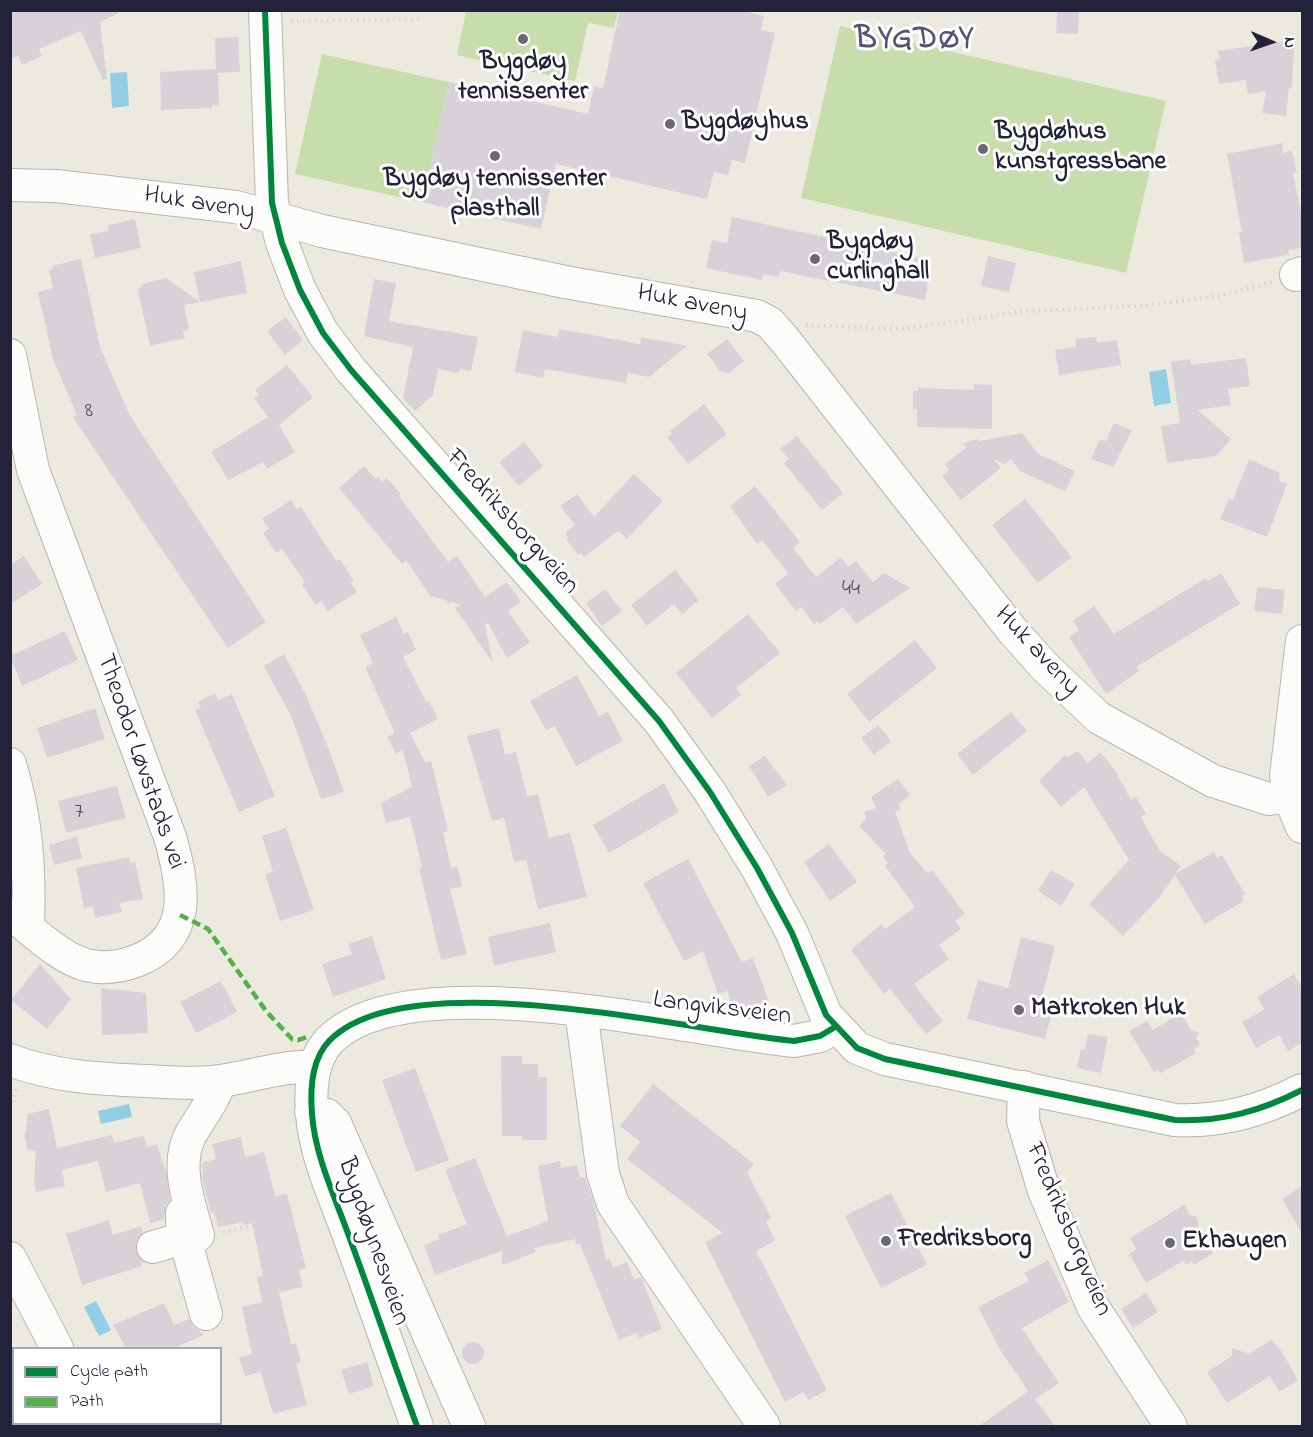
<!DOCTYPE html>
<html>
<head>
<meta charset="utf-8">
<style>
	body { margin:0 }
	#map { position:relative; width:1313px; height:1437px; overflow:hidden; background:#eceadf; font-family:"Indie Flower",sans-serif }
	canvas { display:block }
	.frame { position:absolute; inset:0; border:12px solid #22223b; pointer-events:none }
	.legend { position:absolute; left:12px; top:1347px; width:210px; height:78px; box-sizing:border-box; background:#fff; border:2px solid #a7a7b1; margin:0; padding:8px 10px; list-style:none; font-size:18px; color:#22223b }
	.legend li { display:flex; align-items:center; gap:12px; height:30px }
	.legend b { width:30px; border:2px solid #a7a7b1 }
	.north { position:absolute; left:1241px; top:12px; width:60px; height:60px; -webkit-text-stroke:4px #fff; paint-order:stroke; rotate:92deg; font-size:16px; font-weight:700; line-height:24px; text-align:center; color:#22223b }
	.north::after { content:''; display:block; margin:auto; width:21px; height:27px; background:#22223b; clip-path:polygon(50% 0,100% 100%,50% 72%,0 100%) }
</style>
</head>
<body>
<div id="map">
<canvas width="1313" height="1437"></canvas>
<div class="frame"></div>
<ul class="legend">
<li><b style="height:8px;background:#00873e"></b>Cycle path</li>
<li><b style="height:8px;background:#55b146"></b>Path</li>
</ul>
<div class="north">N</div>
</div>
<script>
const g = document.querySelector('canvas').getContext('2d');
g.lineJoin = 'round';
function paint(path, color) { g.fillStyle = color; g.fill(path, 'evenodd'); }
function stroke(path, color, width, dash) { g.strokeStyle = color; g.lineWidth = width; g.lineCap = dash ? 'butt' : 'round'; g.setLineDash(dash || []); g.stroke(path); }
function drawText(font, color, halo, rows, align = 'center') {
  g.font = font + ' "Indie Flower",sans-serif'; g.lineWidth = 6; g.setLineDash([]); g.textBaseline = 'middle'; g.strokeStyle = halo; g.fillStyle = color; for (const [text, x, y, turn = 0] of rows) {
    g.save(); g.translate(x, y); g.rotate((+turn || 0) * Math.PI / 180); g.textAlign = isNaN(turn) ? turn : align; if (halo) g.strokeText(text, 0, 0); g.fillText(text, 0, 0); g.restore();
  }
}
paint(new Path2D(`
	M466 11V10L618 11 614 28 588 23 575 81 457 55Z
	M840 26 1166 101 1126 273 801 198Z
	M322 54 449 82 422 202 295 174Z`), '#c7deac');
paint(new Path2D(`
	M127 72 129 106 112 108 110 73Z
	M1166 369 1171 403 1154 406 1149 372Z
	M129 1104 132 1117 101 1124 98 1111Z
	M96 1301 111 1330 99 1336 84 1307Z`), '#92cfe6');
paint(new Path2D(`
	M10 10H125L100 22 107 79 103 80 81 31 39 49 42 56 22 65 18 56 10 59Z
	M620 10H740L764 16 761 30 775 33 745 163 732 160 728 175 714 172 707 199 556 164 541 229 422 202 449 82 498 93 501 77 521 81 518 98 588 114 594 86 603 88Z
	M1057 10H1079L1078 34 1056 33Z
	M238 37 240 72 218 73 219 105H212V108L161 110 160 72 216 69 215 38Z
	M1284 41 1285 44 1294 43 1292 87 1289 88 1286 116 1262 113 1266 91 1248 94 1246 80 1219 84 1215 60 1220 59 1218 51Z
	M1283 143 1282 153 1292 151 1297 173H1293L1302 217V248L1288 250 1289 255 1244 263 1239 232H1242L1227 154Z
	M732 217 925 259 921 280 928 282 925 300 780 271 779 277 764 274 762 280 706 268 712 240 727 243Z
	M135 219 141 248 95 258 90 234 109 231 108 225Z
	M988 256 1016 263 1009 292 981 286Z
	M81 259 100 347 130 416 266 622 228 648 73 417 77 415 53 359 38 292 53 288 49 270 53 269 52 266Z
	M241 261 247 293 200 302 194 272Z
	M166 278 200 302 184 305 189 329 183 331 185 338 150 346 138 290 143 284Z
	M374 279 396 283 389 321 478 337 471 371 460 369 459 373 438 369 433 395 415 411 403 398 413 347 364 336Z
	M286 317 303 340 285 355 267 331Z
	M559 329 640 344 641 337 687 346 649 377 628 373 626 383 545 369 543 378 515 372 523 330 558 337Z
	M1096 337 1097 343 1117 340 1121 365 1059 375 1055 350 1076 347 1075 339Z
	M727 339 744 361 729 373 721 372 707 354Z
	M1246 358 1250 386 1228 389 1231 405 1198 410 1231 439 1216 456 1167 463 1161 426 1180 423 1171 362 1191 359V365Z
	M287 365 313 397 279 425 295 452 267 469 263 462 228 480 211 452 268 417 254 398 259 395 255 390Z
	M974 384 992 385V429L917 427V409H913V391H918V388L974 390Z
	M704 404 727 434 688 464 667 437 672 434 670 431Z
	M1114 423 1132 430 1113 467 1091 459 1100 439 1106 441Z
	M1022 433 1038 454 1075 471 1065 491 1020 471 1011 459 1005 464 993 459 1001 468 961 500 942 476 949 470 945 464 967 447 962 444 977 439 979 441Z
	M797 436 843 493 822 510 784 463 789 459 780 449Z
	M524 442 543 466 519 486 499 462Z
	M1249 459 1280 473 1279 481 1287 484 1267 537 1220 519 1229 498 1233 500Z
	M364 466 376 479 378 477 382 482 387 478 401 494 399 496 448 562 457 556 485 597 507 582 521 602 508 611 530 642 507 658 488 623 485 625 493 663 455 608 462 605 452 602 449 604 446 600 430 596 407 561 402 564 339 488Z
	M634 474 663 501 627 539 618 531 584 557 581 553 578 555 566 539 568 537 565 533 575 525 560 506 577 494 594 517Z
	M755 486 800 542 793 548 816 577 841 557 848 567 856 561 873 582 884 573 910 588 856 624 843 607 820 624 817 621 814 624 801 607 796 611 775 584 788 573 762 540 757 544 730 506Z
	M1025 499 1072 557 1038 583 992 525Z
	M291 500 297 509 301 507 336 561 340 559 354 581 351 583 357 592 328 611 321 601 316 605 302 585 305 582 282 549 276 553 263 533 269 529 262 519Z
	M24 556 42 584 10 604V565Z
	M675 570 699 600 682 614 674 604 647 626 631 605Z
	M1221 573 1240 604 1136 667 1139 671 1106 694 1069 637 1079 630 1073 621 1094 606 1114 634 1206 578 1208 581Z
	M1257 587 1285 590 1282 614 1254 611Z
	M605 589 622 611 602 626 586 603Z
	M748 614 780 653 736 688 741 695 712 718 676 673Z
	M396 617 404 634 408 632 416 650 403 657 426 702 429 701 438 719 410 733 425 762 431 761 448 831 443 832 451 868 457 866 462 886 450 889 467 954 441 960 419 868 422 867 410 817 386 823 381 803 412 787 403 750 396 754 387 737 395 733 365 667 373 663 360 635Z
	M65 631 78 660 22 686 10 656Z
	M915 640 937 668 869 722 847 694Z
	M284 654 306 695 330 752 344 792 321 799 291 716 264 666Z
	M577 675 599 716 608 712 623 741 576 766 555 726 546 730 530 701Z
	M215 693 218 700 232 694 275 796 239 812 195 710 201 708 198 702Z
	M95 708 105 739 47 758 37 728Z
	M1011 712 1027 731 973 775 957 754Z
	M878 725 891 741 874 755 861 738Z
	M499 728 505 755 516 752 527 796 538 794 549 838 570 833 587 897 538 909 526 860 514 862 504 818 492 821 467 736Z
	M1078 751 1088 763 1100 752 1115 770 1131 800 1136 797 1146 814 1141 817 1159 850 1181 866 1175 874 1214 852 1217 858 1222 855 1245 894 1241 896 1244 901 1205 924 1175 875 1160 897 1123 936 1089 904 1129 860 1084 787 1061 807 1039 781 1065 755 1067 757Z
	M765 756 787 785 768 797 749 766Z
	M898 779 910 795 898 804 901 809 895 812 910 853 927 873 932 870 965 914 955 921 961 929 939 945 949 959 914 984 943 1021 926 1034 890 989 884 994 851 950 881 924 885 929 915 907 885 866 888 863 883 857 886 854 859 826 866 819 864 812 876 808 871 797Z
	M664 783 679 812 609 853 593 825Z
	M117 786 126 818 66 833 58 801Z
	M286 828 314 910 280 921 265 874 273 871 262 836Z
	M77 837 82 858 54 865 49 845Z
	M829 844 857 882 830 901 804 862Z
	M129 857 130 863 135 862 143 899 119 903 122 912 95 918 93 906 84 908 76 868Z
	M688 859 742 962 753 958 769 1002 735 1014 727 991 718 994 703 951 684 961 643 883Z
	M1051 870 1075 884 1061 906 1038 891Z
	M550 923 556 952 494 966 488 937Z
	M372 936 386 979 333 997 322 964 352 954 348 944Z
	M1021 937 1055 946 1042 997 1055 1000 1045 1039 967 1019 978 980 1008 988Z
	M40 964 71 999 47 1029 11 1000Z
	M1294 974 1302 988V1043L1288 1051 1279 1035 1256 1048 1242 1022 1264 1010 1257 997Z
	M221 981 237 1012 196 1033 180 1002Z
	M101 988 146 993 148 1033 102 1035Z
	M1181 1013 1191 1030 1199 1032 1196 1038 1200 1045 1193 1049 1196 1053 1161 1073 1158 1070 1154 1072 1129 1031 1147 1021 1153 1030Z
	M1088 1034 1108 1037 1101 1073 1077 1068 1081 1049 1085 1050Z
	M501 1056H522V1064H538V1077H547V1140H522V1136H502Z
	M415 1068 449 1160 416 1172 382 1080Z
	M653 1084 754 1164 747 1172 771 1218 766 1221 775 1241 756 1251 827 1390 808 1400 804 1392 785 1402 705 1242 723 1233 627 1159 640 1142 620 1126Z
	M49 1109 57 1148 112 1135 114 1143 144 1136 147 1147 157 1144 166 1171 170 1200 166 1205 164 1219 150 1223 140 1183 106 1192 98 1161 62 1170 65 1186 36 1192 34 1179 36 1151 27 1149 25 1137 28 1114Z
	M241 1137 245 1157 264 1152 275 1196 287 1194 306 1268 299 1270 303 1287 279 1292 291 1344 296 1343 301 1362 296 1363 307 1405 273 1414 261 1372 245 1376 239 1358 252 1354 242 1307 262 1302 257 1277 263 1276 252 1223 244 1225 243 1222 218 1227 214 1212 211 1213 203 1182 202 1163 216 1159 212 1144Z
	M475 1158 507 1236 548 1221 538 1166 560 1161 561 1168 577 1165 580 1178 585 1177 594 1203 606 1260 609 1258 613 1268 627 1262 634 1280 641 1277 662 1329 639 1338 637 1333 619 1340 580 1244H576L575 1239 534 1248 536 1252 502 1265V1251L435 1275 424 1245 440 1239 438 1235 467 1224 445 1170Z
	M1302 1186V1233L1282 1199Z
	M891 1193 927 1265 881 1288 845 1216Z
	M1184 1205 1190 1215 1197 1217 1199 1229 1213 1253 1194 1265 1192 1261 1186 1265 1183 1261 1146 1283 1129 1254 1136 1249 1130 1238Z
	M109 1220 113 1235 141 1226 143 1233 136 1242V1251L144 1262 141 1263 142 1266 82 1285 66 1234Z
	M1048 1260 1069 1302 1022 1328 1059 1383 1035 1399 1055 1426H979L1028 1391 1001 1351 978 1307 1029 1281 1024 1273Z
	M1146 1293 1158 1312 1133 1328 1121 1309Z
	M164 1303 174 1325 189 1319 193 1326 204 1335 174 1348H126L113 1325Z
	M1271 1340 1280 1349 1298 1380 1279 1392 1270 1376 1227 1403 1207 1372 1232 1356V1348L1249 1354Z
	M462 1353a11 11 0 1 1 22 0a11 11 0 1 1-22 0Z
	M367 1362 374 1386 349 1394 341 1370Z`), '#d8d2d8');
const minor = new Path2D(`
	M265 10 272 203 282 243 300 290 323 333 351 370 659 721 710 792 757 868 792 933 826 1015 857 1048 885 1059 1175 1120C1222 1122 1261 1111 1302 1090
	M10 185 56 186 236 207 322 231 565 282 757 316 770 323 784 339 1012 630 1044 666 1099 718 1213 781 1269 799 1289 796
	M1296 275 1302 273
	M10 355 33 470 170 837C184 886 194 938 136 961 120 967 102 969 86 965 58 957 34 931 10 914
	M1302 641 1286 776 1289 796 1302 827
	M10 764C27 819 30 870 28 926
	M581 1011 603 1174 613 1204 764 1426
	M10 1060C54 1077 101 1079 146 1081 168 1082 190 1084 211 1082 247 1079 278 1065 315 1067
	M1024 1087 1023 1121 1044 1191 1093 1307 1171 1426
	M311 1112 327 1115 335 1123 469 1426
	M182 1213V1228L206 1314
	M198 1235C190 1206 174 1164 191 1134 201 1116 214 1101 220 1081
	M153 1247 184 1238
	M10 1258 57 1348
	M10 1369 14 1366
	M100 1424 102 1426
	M417 1426C394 1364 373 1301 350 1239 336 1199 315 1157 312 1114 310 1090 312 1059 329 1041 407 960 689 1031 794 1041L820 1036 835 1027`);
stroke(minor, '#b6b5b0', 34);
stroke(new Path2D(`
	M291 21 422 19
	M806 325 903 329 1027 311 1141 306 1218 296 1272 282
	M10 1108 16 1089
	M212 1182 237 1176
	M223 1232 269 1222`), '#d4d3d2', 4, [1.5, 4.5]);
stroke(minor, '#fcfcfa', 32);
stroke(new Path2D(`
	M180 915 208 929 266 1011 292 1039 298 1040 307 1037`), '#55b146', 4.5, [9, 4.5]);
stroke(new Path2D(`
	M265 10 272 203 282 243 300 290 323 333 351 370 659 721 710 792 757 868 792 933 826 1015 857 1048 885 1059 1175 1120C1222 1122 1261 1111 1302 1090
	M417 1426C394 1364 373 1301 350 1239 336 1199 315 1157 312 1114 310 1090 312 1059 329 1041 407 960 689 1031 794 1041L820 1036 835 1027`), '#00873e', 6);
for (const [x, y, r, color] of [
	[523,39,6,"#696874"],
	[670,124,6,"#696874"],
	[983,149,6,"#696874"],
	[495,156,6,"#696874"],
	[815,259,6,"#696874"],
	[1019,1010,6,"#696874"],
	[886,1241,6,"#696874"],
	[1170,1243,6,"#696874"]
]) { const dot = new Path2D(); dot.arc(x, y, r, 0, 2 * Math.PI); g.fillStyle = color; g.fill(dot); stroke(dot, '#fff', 2); }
drawText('22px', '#504e62', null, [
	["8",89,412],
	["44",851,590],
	["7",79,813]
]);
drawText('bold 26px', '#22223b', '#fff', [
	["Bygdøy",523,64,"center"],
	["tennissenter",523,94,"center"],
	["Bygdøyhus",682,124],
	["Bygdøhus",995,134],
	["kunstgressbane",995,164],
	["Bygdøy tennissenter",495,181,"center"],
	["plasthall",495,211,"center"],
	["Bygdøy",827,244],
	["curlinghall",827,274],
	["Matkroken Huk",1031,1010],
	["Fredriksborg",898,1241],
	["Ekhaugen",1182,1243]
], 'left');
drawText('26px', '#22223b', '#fff', [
	["Huk aveny",199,205,9],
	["Huk aveny",692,305,11],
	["Fredriksborgveien",511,523,48],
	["Huk aveny",1036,652,47],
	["Theodor Løvstads vei",139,762,71],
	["Langviksveien",722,1010,7],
	["Fredriksborgveien",1067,1230,67],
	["Bygdøynesveien",372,1242,71]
]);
g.letterSpacing = '1.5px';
drawText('bold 32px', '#5a5276', '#fff', [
	["BYGDØY",915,42]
]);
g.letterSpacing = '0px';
</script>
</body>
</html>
